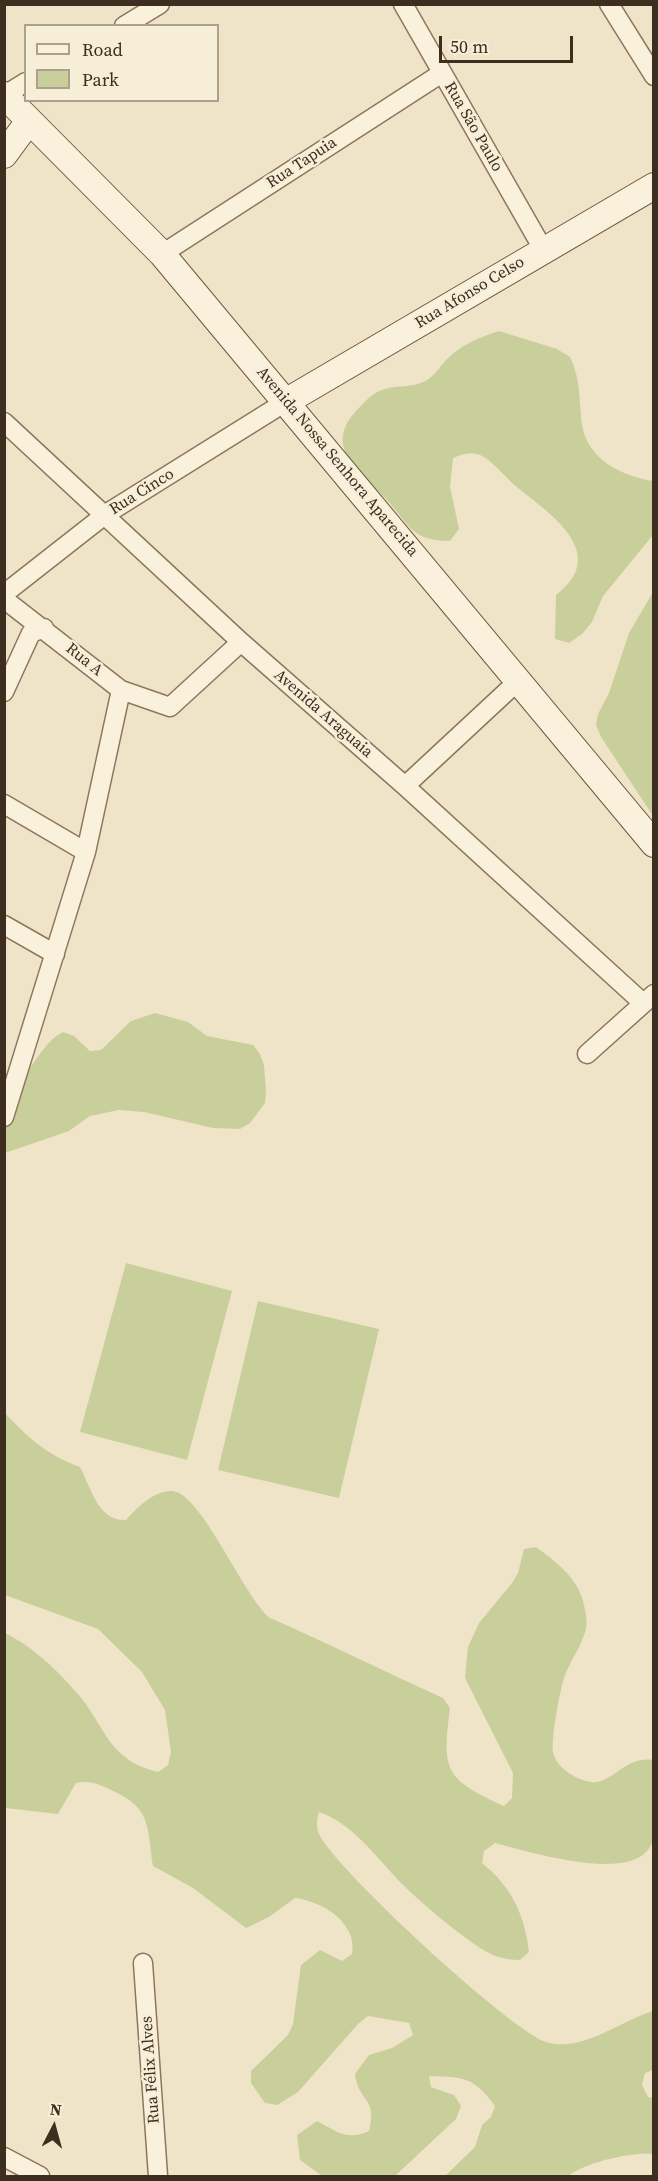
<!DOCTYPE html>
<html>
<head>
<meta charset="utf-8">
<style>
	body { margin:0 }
	#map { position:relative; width:658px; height:2181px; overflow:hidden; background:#f0e4c8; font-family:"Source Serif 4",serif }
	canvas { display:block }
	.frame { position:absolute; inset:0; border:6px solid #3d2e20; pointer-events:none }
	.legend { position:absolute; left:24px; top:24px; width:195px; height:78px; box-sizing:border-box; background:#f7eed8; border:2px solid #ada18e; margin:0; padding:8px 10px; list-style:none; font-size:18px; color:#3d2e20 }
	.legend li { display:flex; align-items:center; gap:12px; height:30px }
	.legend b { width:30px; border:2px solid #ada18e }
	.north { position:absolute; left:24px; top:2097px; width:60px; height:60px; -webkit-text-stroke:4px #f7eed8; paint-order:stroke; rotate:6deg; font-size:16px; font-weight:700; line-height:24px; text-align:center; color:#3d2e20 }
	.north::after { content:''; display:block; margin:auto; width:21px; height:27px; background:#3d2e20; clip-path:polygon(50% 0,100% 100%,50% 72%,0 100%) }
	.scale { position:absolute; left:439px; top:36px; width:134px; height:27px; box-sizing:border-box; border:3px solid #3d2e20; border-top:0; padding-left:8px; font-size:18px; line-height:21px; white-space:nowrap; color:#3d2e20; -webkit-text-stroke:4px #f7eed8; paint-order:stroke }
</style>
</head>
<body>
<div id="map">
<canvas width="658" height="2181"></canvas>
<div class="frame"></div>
<ul class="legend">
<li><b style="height:8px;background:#faf1dc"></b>Road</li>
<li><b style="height:16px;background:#c9cf9b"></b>Park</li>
</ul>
<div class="north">N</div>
<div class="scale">50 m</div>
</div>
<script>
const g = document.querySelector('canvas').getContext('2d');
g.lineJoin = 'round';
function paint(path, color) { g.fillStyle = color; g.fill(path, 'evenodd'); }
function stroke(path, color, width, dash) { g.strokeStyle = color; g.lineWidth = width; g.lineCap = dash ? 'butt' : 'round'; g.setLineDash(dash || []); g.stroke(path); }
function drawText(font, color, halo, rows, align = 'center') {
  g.font = font + ' "Source Serif 4",serif'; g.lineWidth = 5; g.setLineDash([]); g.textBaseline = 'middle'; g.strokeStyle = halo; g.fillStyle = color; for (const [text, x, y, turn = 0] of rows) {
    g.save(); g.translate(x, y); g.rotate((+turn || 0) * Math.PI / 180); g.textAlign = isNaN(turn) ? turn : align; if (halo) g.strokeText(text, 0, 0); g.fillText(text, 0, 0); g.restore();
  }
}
paint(new Path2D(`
	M499 331 557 349 570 357C581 379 579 401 582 425 588 460 622 476 653 481V535L603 596 592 622 582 634 569 643 555 639 556 595C610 554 552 515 518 488 507 479 496 465 484 457 473 451 463 454 453 458L450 487 459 529 450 541C411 541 410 525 386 499 361 472 322 448 356 411 365 402 372 392 385 389 398 385 412 388 425 381 434 377 440 366 447 359 461 345 480 337 499 331Z
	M653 592V816L601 737 596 725 598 714 609 693 629 633Z
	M155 1013 188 1022 207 1036 253 1045 260 1054 264 1065 266 1090 265 1103 250 1123 240 1129 213 1128 144 1112 119 1110 90 1116 69 1131 5 1153C4 1111 12 1092 37 1058 45 1047 51 1038 63 1032L74 1036 90 1051 101 1050 131 1021Z
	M126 1263 232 1291 187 1460 80 1432Z
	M258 1301 379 1329 339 1498 218 1470Z
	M5 1413C27 1437 49 1456 80 1467 92 1490 98 1521 126 1520 138 1507 153 1491 172 1491 201 1492 243 1596 270 1618 328 1643 385 1672 443 1698L450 1708C442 1770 444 1779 504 1806L512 1798 513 1773 465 1678 468 1647 479 1623 512 1583 518 1573 524 1549 536 1547C555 1561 577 1577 583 1601 585 1609 588 1622 586 1629 582 1645 571 1660 565 1675 560 1689 551 1738 553 1752 556 1768 577 1780 591 1782 613 1785 623 1756 653 1760 654 1783 658 1817 653 1839 643 1888 526 1851 495 1843L484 1851 482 1863C511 1886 525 1915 529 1952L520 1960C507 1960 495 1957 485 1951 460 1936 407 1892 389 1870 370 1849 347 1821 319 1812 317 1819 316 1827 319 1834 335 1869 511 2031 546 2042 582 2053 620 2021 653 2011V2070L645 2073 642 2085 648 2097 653 2098V2154C631 2152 586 2162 568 2176H445L475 2147 482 2125 491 2117 495 2106C474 2077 464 2077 429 2076L431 2087 454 2095 461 2106 456 2119 395 2176H322L300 2160 297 2135 317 2121C337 2131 345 2141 369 2131 378 2097 358 2102 355 2074L369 2055 392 2048 413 2035 409 2023 368 2016 358 2024 298 2092 277 2105 265 2103 251 2083V2071L288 2035 293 2024 301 1965 320 1950 342 1961 352 1954C358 1923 322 1901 295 1898L269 1917 246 1928 193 1888 153 1866C147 1827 152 1808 111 1790 98 1784 90 1780 76 1783L58 1814 5 1808V1633C32 1646 58 1671 78 1694 106 1727 108 1760 158 1772L168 1765 171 1752 165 1710 142 1672 98 1629 5 1595Z`), '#c9cf9b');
const street = new Path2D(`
	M403 4 543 249
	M609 4 654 76
	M124 26 160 4
	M5 95 26 82
	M162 254 442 73
	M4 422 241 642 405 786 643 1003
	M4 594 106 514 287 401
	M4 599 121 690 170 707 241 642
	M4 692 31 633 44 628
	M405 786 518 681
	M4 804 86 852
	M4 925 55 954
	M587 1054 654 994
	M4 1117 86 852 121 690
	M143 1963 158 2176
	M4 2157 40 2176`);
const secondary = new Path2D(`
	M4 95 162 254 654 844
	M4 155 29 121
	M287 401 654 186`);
stroke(street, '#8d765c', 21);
stroke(secondary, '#6f573f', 28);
stroke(street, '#faf1dc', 18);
stroke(secondary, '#faf1dc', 26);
drawText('16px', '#3d2e20', '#f7eed8', [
	["Rua São Paulo",473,127,60],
	["Rua Tapuia",302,163,-33],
	["Rua Afonso Celso",470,293,-31],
	["Avenida Nossa Senhora Aparecida",337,462,50],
	["Rua Cinco",142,492,-32],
	["Rua A",84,660,39],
	["Avenida Araguaia",323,714,41],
	["Rua Félix Alves",151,2070,-94]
]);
</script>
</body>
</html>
